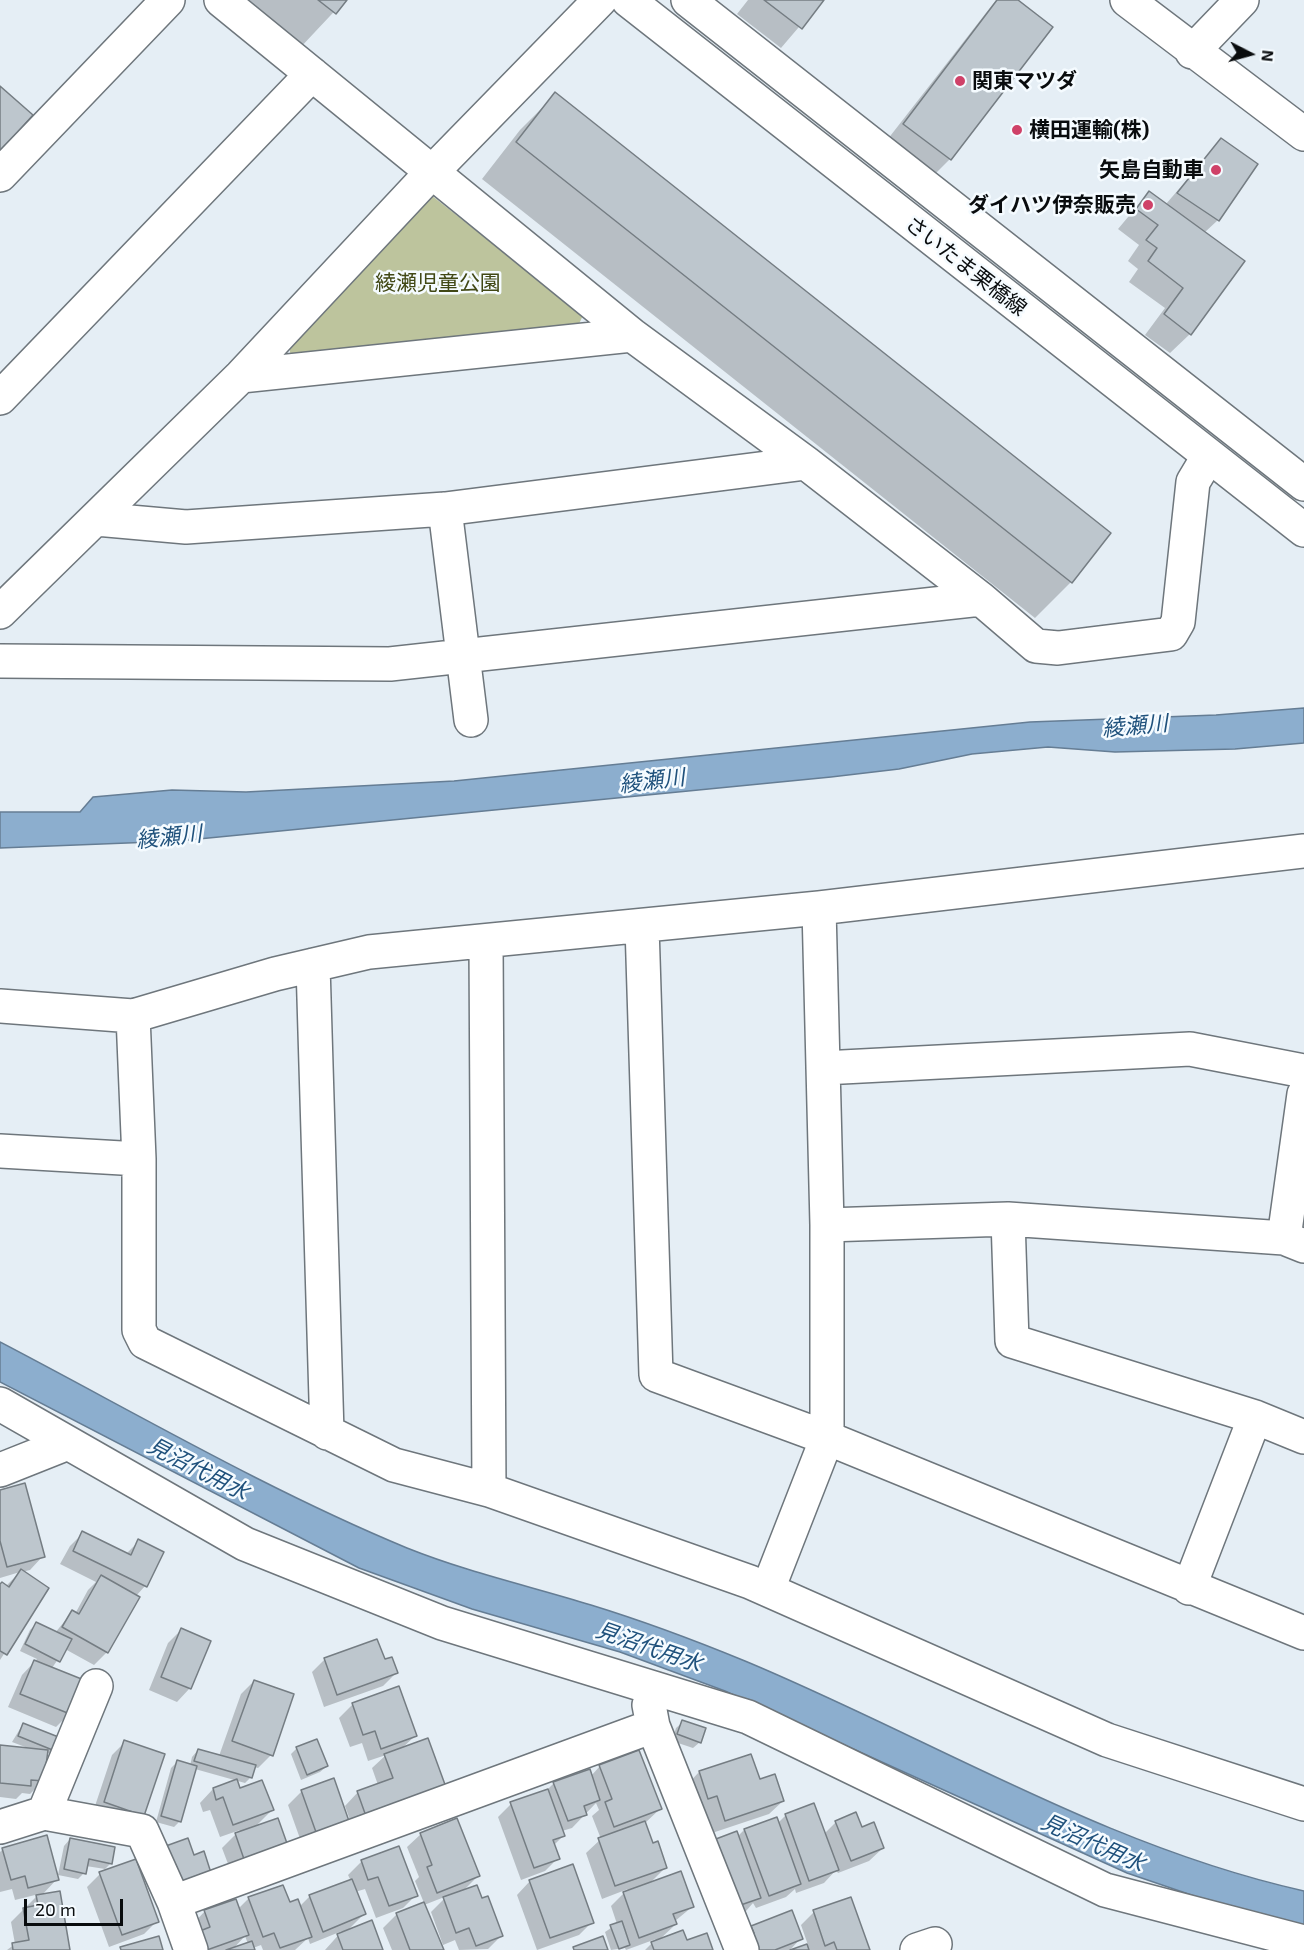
<!DOCTYPE html>
<html>
<head>
<meta charset="utf-8">
<style>
	body { margin:0 }
	#map { position:relative; width:1304px; height:1950px; overflow:hidden; background:#e5eef5; font-family:"Exo 2",sans-serif }
	canvas { display:block }
	.north { position:absolute; left:1220px; top:24px; width:60px; height:60px; -webkit-text-stroke:4px #f5fbff; paint-order:stroke; rotate:96deg; font-size:16px; font-weight:700; line-height:24px; text-align:center; color:#090c0e }
	.north::after { content:''; display:block; margin:auto; width:21px; height:27px; background:#090c0e; clip-path:polygon(50% 0,100% 100%,50% 72%,0 100%) }
	.scale { position:absolute; left:24px; top:1899px; width:99px; height:27px; box-sizing:border-box; border:3px solid #090c0e; border-top:0; padding-left:8px; font-size:18px; line-height:21px; white-space:nowrap; color:#090c0e; -webkit-text-stroke:4px #f5fbff; paint-order:stroke }
</style>
</head>
<body>
<div id="map">
<canvas width="1304" height="1950"></canvas>
<div class="north">N</div>
<div class="scale">20 m</div>
</div>
<script>
const g = document.querySelector('canvas').getContext('2d');
g.lineJoin = 'round';
function paint(path, color) { g.fillStyle = color; g.fill(path, 'evenodd'); }
function stroke(path, color, width, dash) { g.strokeStyle = color; g.lineWidth = width; g.lineCap = dash ? 'butt' : 'round'; g.setLineDash(dash || []); g.stroke(path); }
function drawText(font, color, halo, rows, align = 'center') {
  g.font = font + ' "Exo 2","Noto Sans JP",sans-serif'; g.lineWidth = 5; g.setLineDash([]); g.textBaseline = 'middle'; g.strokeStyle = halo; g.fillStyle = color; for (const [text, x, y, turn = 0] of rows) {
    g.save(); g.translate(x, y); g.rotate((+turn || 0) * Math.PI / 180); g.textAlign = isNaN(turn) ? turn : align; if (halo) g.strokeText(text, 0, 0); g.fillText(text, 0, 0); g.restore();
  }
}
paint(new Path2D(`
	M431 195 583 315 576 331 292 366 289 344Z`), '#bdc49d');
const water = new Path2D(`
	M1304 708V743L1235 749 1115 752 1048 747 972 754 899 769 831 777 178 841 0 848V812H80L93 797 172 790 246 792 454 781 1030 722 1216 715Z
	M0 1342C134 1412 267 1490 407 1548 467 1572 529 1586 591 1605 643 1621 694 1640 745 1661 930 1738 1106 1847 1304 1891V1930L1203 1899 1127 1873 725 1691 620 1652 472 1609 359 1568 0 1382Z`);
paint(water, '#8caece');
stroke(water, '#657d94', 1.5);
paint(new Path2D(`
	M238 0H345L299 49Z
	M748 0H822L781 48 737 14Z
	M996 0H1016L950 159 930 179 884 144Z
	M556 94 1071 582 1035 618 482 179 520 130Z
	M1221 140 1218 220 1204 233 1190 334 1170 353 1145 335 1165 308 1129 282 1138 269 1128 261 1139 245 1118 229 1149 192 1166 204Z
	M0 1491 43 1556 30 1570 22 1572 47 1589 0 1660V1585L6 1586 20 1572 0 1578Z
	M83 1533 126 1554 139 1541 145 1586 136 1596 107 1652 94 1665 65 1649 52 1668 69 1714 56 1727 8 1707 22 1675 37 1659 20 1651 30 1630 36 1624 55 1633 72 1612 75 1614 88 1590 96 1582 60 1564 70 1546Z
	M181 1630 190 1688 177 1702 149 1690 168 1643Z
	M325 1659 384 1661 396 1673 383 1686 324 1707 312 1672Z
	M254 1681 271 1755 258 1768 254 1767 251 1777 245 1783 195 1769 180 1821 174 1827 156 1822 171 1768 177 1762 190 1766 192 1757 198 1750 219 1756 241 1694Z
	M398 1688 415 1736 401 1749 427 1740 354 1831 345 1806 358 1792 378 1785 372 1768 386 1755 368 1761 362 1743 350 1747 339 1718 352 1705Z
	M683 1722 700 1742 693 1748 672 1741 676 1728Z
	M23 1724 54 1750 46 1755 43 1781 30 1794 22 1793 16 1799 0 1797V1746L28 1748 12 1742Z
	M125 1742 143 1815H92L112 1755Z
	M297 1748 327 1766 320 1772 301 1780 291 1754Z
	M750 1755 759 1781 783 1801 769 1814 712 1833 704 1808 695 1811 686 1786 699 1772Z
	M600 1766 660 1809 645 1823 652 1845 666 1867 648 1885 692 1907 675 1921 676 1924 659 1940 686 1942 712 1950H645L656 1939 626 1950 625 1948 611 1950 605 1932 617 1924 611 1906 628 1889 602 1899 586 1853 601 1839 592 1816 599 1810 596 1803 572 1828 562 1831 563 1836 554 1845 558 1858 545 1871 521 1880 498 1817 511 1804 546 1791 554 1783 591 1776Z
	M213 1789 239 1790 272 1810 254 1828 277 1820 233 1877 222 1848 240 1830 220 1837 210 1810 203 1812 200 1803Z
	M302 1791 348 1823 303 1847 288 1805Z
	M813 1805 824 1834 836 1822 861 1829 883 1848 869 1861 838 1873 836 1870 824 1883 796 1893 795 1889 786 1897 756 1908 753 1903 746 1911 719 1920 737 1837 744 1830 776 1819 777 1824 785 1816Z
	M421 1834 478 1876 462 1892 501 1936 488 1949 459 1950 455 1940 443 1945 431 1912 447 1896 424 1905 442 1950H392L383 1928 397 1914 424 1903 415 1881 419 1877 407 1847Z
	M70 1839 111 1863 105 1869 86 1866 84 1873 78 1879 58 1875 64 1846Z
	M399 1848 416 1895 403 1908 376 1918 365 1889 355 1892 364 1914 346 1932 382 1950H325L342 1931 310 1944 308 1938 295 1950H263L261 1945 253 1948V1950H189L192 1925 205 1911 238 1909 249 1898 299 1907 309 1897 351 1881 348 1875 362 1861ZM245 1936 248 1944 232 1950Z
	M3 1849 57 1879 41 1896 69 1950H7L15 1944 11 1922 39 1894 15 1900 12 1889 0 1892V1852Z
	M100 1874 157 1921 144 1934 109 1947 87 1887Z
	M530 1881 592 1922 579 1935 537 1950 517 1895Z
	M814 1912 868 1950H794L808 1945 801 1925Z
	M752 1927 801 1938 790 1950H735L739 1941Z`), '#0003');
const building = new Path2D(`
	M318 0H347L336 14Z
	M764 0H824L802 29Z
	M997 0H1018L1053 27 951 160 903 124Z
	M0 86 33 115 0 152Z
	M555 92 1111 533 1072 583 516 142Z
	M1221 138 1258 164 1219 221 1177 193Z
	M1149 191 1245 261 1191 335 1164 314 1183 288 1148 261 1157 248 1146 240 1158 225 1136 209Z
	M25 1483 45 1557 7 1567 0 1541V1490Z
	M82 1531 131 1555 138 1539 164 1552 147 1587 73 1551Z
	M21 1569 49 1588 7 1655 0 1651V1584L2 1582 9 1587Z
	M101 1575 140 1597 108 1653 62 1627 72 1610 79 1614Z
	M36 1622 72 1639 60 1662 25 1644Z
	M181 1628 211 1641 191 1689 161 1677Z
	M377 1639 385 1659 392 1657 398 1673 337 1695 324 1658Z
	M34 1660 84 1680 70 1714 20 1694Z
	M254 1680 294 1694 273 1756 232 1741Z
	M399 1686 417 1736 381 1749 375 1731 363 1735 352 1703Z
	M682 1720 706 1728 701 1743 677 1734Z
	M23 1723 61 1738 55 1751 18 1736Z
	M428 1738 447 1790 367 1819 357 1791 393 1778 384 1754Z
	M317 1739 328 1766 307 1775 296 1747Z
	M124 1740 165 1754 144 1816 104 1802Z
	M0 1745 48 1750 44 1781 31 1780V1786L0 1783Z
	M198 1749 256 1765 252 1778 194 1761Z
	M639 1750 662 1809 614 1827 605 1802 612 1799 599 1765Z
	M751 1754 760 1779 775 1774 784 1801 725 1821 717 1796 708 1799 699 1771Z
	M177 1760 197 1766 181 1822 161 1816Z
	M590 1769 600 1800 584 1806 587 1815 568 1821 553 1782Z
	M334 1778 350 1824 317 1835 301 1790Z
	M237 1779 240 1788 262 1780 274 1810 233 1825 223 1797 216 1800 213 1788Z
	M548 1789 565 1836 553 1840 560 1859 534 1868 510 1802Z
	M814 1803 839 1870 809 1881 785 1814Z
	M856 1812 862 1827 874 1822 884 1848 851 1861 835 1821Z
	M777 1817 801 1884 769 1896 744 1829Z
	M278 1818 289 1849 246 1865 235 1833Z
	M457 1818 480 1876 437 1893 427 1867 432 1865 420 1833Z
	M645 1821 653 1843 658 1841 667 1868 615 1886 598 1838Z
	M737 1831 761 1898 732 1908 708 1842Z
	M47 1835 59 1880 28 1888 25 1876 11 1880 2 1848Z
	M70 1838 115 1847 112 1864 89 1859 86 1874 64 1869Z
	M188 1838 194 1855 204 1851 212 1876 177 1888 163 1847Z
	M399 1846 418 1896 389 1906 378 1877 368 1880 361 1860Z
	M136 1859 159 1922 122 1935 99 1872Z
	M573 1864 594 1923 550 1938 529 1880Z
	M681 1871 694 1907 673 1914 677 1924 639 1938 623 1892Z
	M352 1879 366 1914 323 1932 309 1895Z
	M283 1885 290 1902 298 1899 312 1937 280 1948 274 1933 263 1937 248 1897Z
	M477 1885 482 1898 488 1896 503 1936 476 1946 469 1928 456 1933 443 1897Z
	M60 1891 70 1950H13L12 1943 29 1940 23 1908 38 1905 36 1895Z
	M851 1897 870 1950H837L834 1942 825 1946 813 1910Z
	M236 1899 249 1935 207 1950 200 1931 210 1927 204 1910Z
	M424 1902 444 1950H410L396 1913Z
	M792 1910 803 1939 775 1950H753L747 1935 754 1933 751 1926Z
	M372 1920 383 1950H343L337 1934Z
	M622 1921 630 1945 619 1949 610 1925Z
	M683 1930 687 1940 707 1933 713 1950H654L651 1942Z
	M159 1936 163 1950H121L120 1947Z
	M603 1936 608 1950H574L573 1947Z
	M252 1941 255 1950H226Z
	M807 1944 809 1950H790Z`);
paint(building, '#bdc6cd');
stroke(building, '#757d83', 1.5);
const minor = new Path2D(`
	M221 0 632 335 806 463 981 599 1036 646 1058 648 1171 634 1178 622 1193 482 1208 457
	M1127 0 1304 134
	M1192 52 1242 0
	M0 175 168 0
	M241 376 632 335
	M0 398 312 74
	M445 509 471 720
	M96 519 186 527 445 509 806 463
	M0 612 241 376 432 172 600 0
	M0 661 390 664 981 599
	M642 926 656 1375 827 1438 1304 1633
	M486 942 489 1490
	M313 965 327 1433
	M0 1006 133 1016 275 974 369 952 819 908 1304 851
	M133 1016 139 1159V1330L145 1342 394 1465 489 1490 750 1582 1107 1740 1304 1804
	M823 1068 1190 1049 1304 1071
	M0 1151 139 1159
	M1008 1219 1012 1341 1255 1417 1304 1437
	M827 1225 1008 1219 1284 1238 1304 1246
	M1284 1238 1304 1094
	M0 1404 245 1544 442 1623 748 1717 1105 1890 1304 1942
	M0 1470 68 1443
	M1189 1588 1255 1417
	M768 1589 827 1438V1225L819 908
	M649 1705 653 1726 742 1950
	M44 1813 96 1686
	M0 1827 44 1813 142 1831 174 1902 191 1950
	M174 1902 653 1726
	M917 1950 935 1944`);
const major = new Path2D(`
	M628 0 1304 530
	M688 0 1304 484`);
stroke(minor, '#6e767c', 36);
stroke(major, '#6e767c', 36);
stroke(minor, '#fff', 33);
stroke(major, '#fff', 33);
for (const [x, y, r, color] of [
	[960,81,6,"#cf4168"],
	[1017,130,6,"#cf4168"],
	[1216,170,6,"#cf4168"],
	[1148,205,6,"#cf4168"]
]) { const dot = new Path2D(); dot.arc(x, y, r, 0, 2 * Math.PI); g.fillStyle = color; g.fill(dot); stroke(dot, '#f5fbff', 2); }
drawText('bold 21px', '#090c0e', '#f5fbff', [
	["関東マツダ",972,81],
	["横田運輸(株)",1029,130],
	["矢島自動車",1204,170,"right"],
	["ダイハツ伊奈販売",1136,205,"right"]
], 'left');
drawText('21px', '#090c0e', '#f5fbff', [
	["さいたま栗橋線",966,266,38]
]);
drawText('21px', '#414815', '#f5fbff', [
	["綾瀬児童公園",438,283]
]);
drawText('italic 22px', '#1f517c', '#f5fbff', [
	["綾瀬川",1135,726,-5],
	["綾瀬川",652,781,-7],
	["綾瀬川",169,837,-6],
	["見沼代用水",198,1469,27],
	["見沼代用水",649,1647,19],
	["見沼代用水",1093,1843,24]
]);
</script>
</body>
</html>
